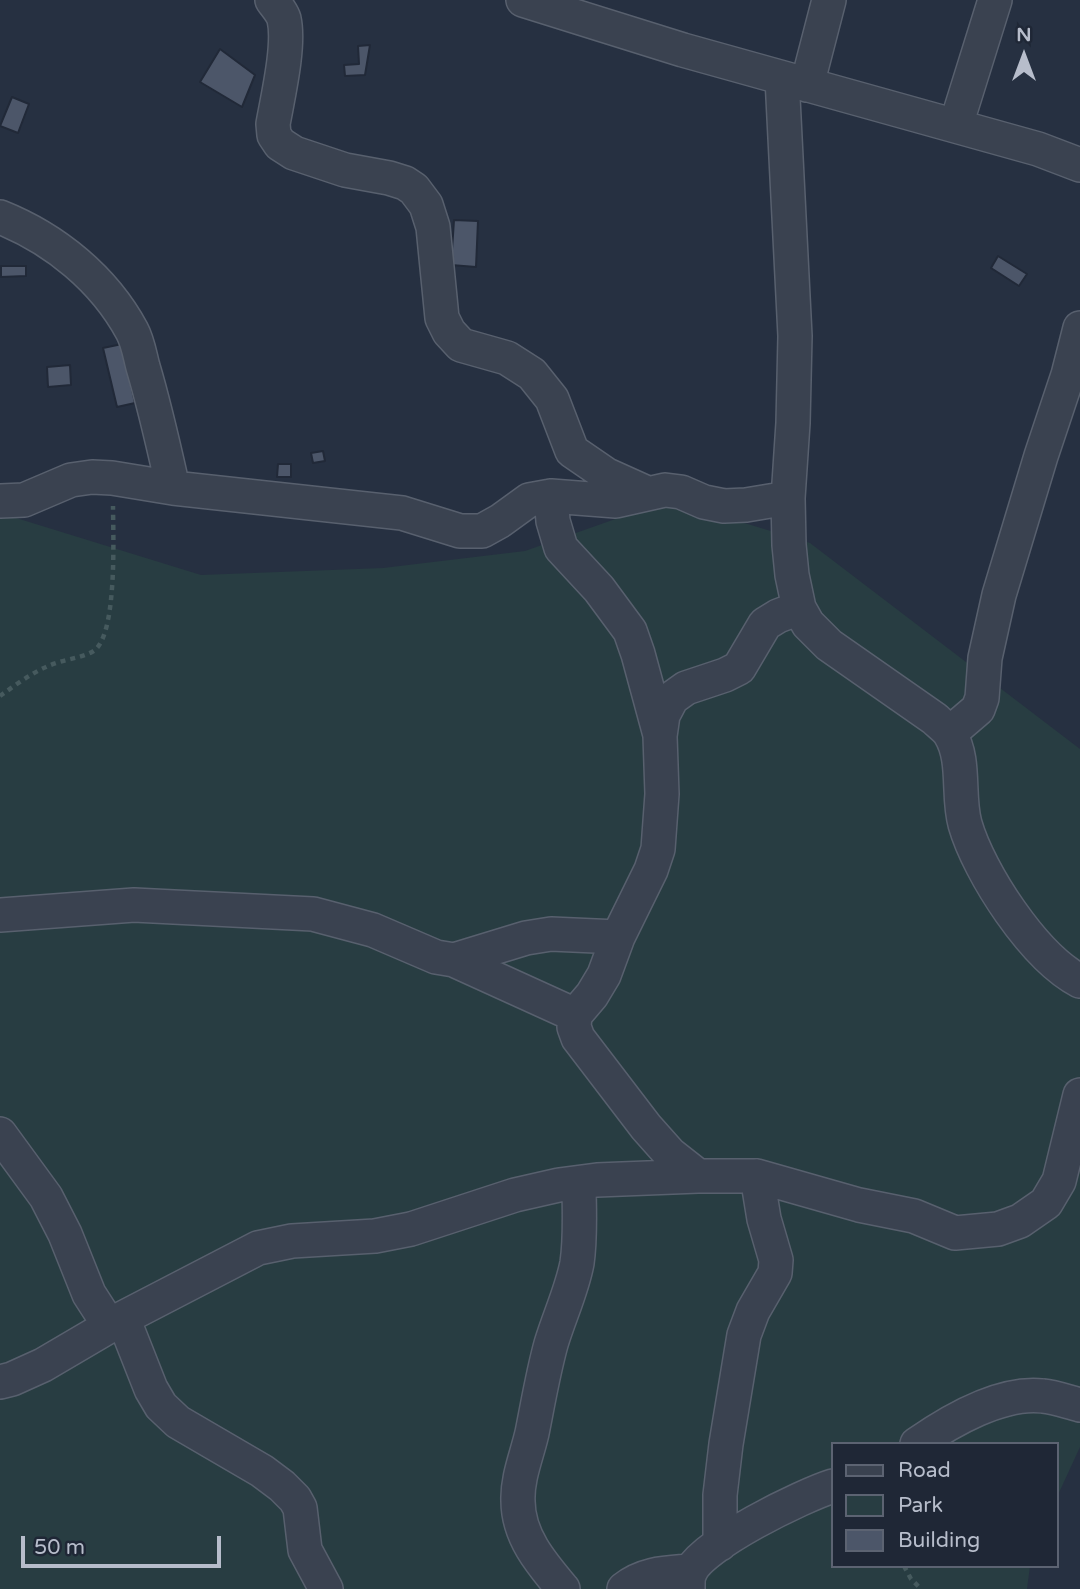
<!DOCTYPE html>
<html>
<head>
<meta charset="utf-8">
<style>
	body { margin:0 }
	#map { position:relative; width:1080px; height:1589px; overflow:hidden; background:#263041; font-family:"Varela Round",sans-serif }
	canvas { display:block }
	.legend { position:absolute; left:831px; top:1442px; width:228px; height:126px; box-sizing:border-box; background:#1f2736; border:2px solid #5c6372; margin:0; padding:9px 12px; list-style:none; font-size:21px; color:#b7bdcb }
	.legend li { display:flex; align-items:center; gap:14px; height:35px }
	.legend b { width:35px; border:2px solid #5c6372 }
	.north { position:absolute; left:989px; top:21px; width:70px; height:70px; -webkit-text-stroke:5px #1f2736; paint-order:stroke; rotate:0deg; font-size:19px; font-weight:700; line-height:28px; text-align:center; color:#b7bdcb }
	.north::after { content:''; display:block; margin:auto; width:24px; height:32px; background:#b7bdcb; clip-path:polygon(50% 0,100% 100%,50% 72%,0 100%) }
	.scale { position:absolute; left:21px; top:1536px; width:200px; height:32px; box-sizing:border-box; border:4px solid #b7bdcb; border-top:0; padding-left:9px; font-size:21px; line-height:24px; white-space:nowrap; color:#b7bdcb; -webkit-text-stroke:5px #1f2736; paint-order:stroke }
</style>
</head>
<body>
<div id="map">
<canvas width="1080" height="1589"></canvas>
<ul class="legend">
<li><b style="height:9px;background:#3a4250"></b>Road</li>
<li><b style="height:19px;background:#283d42"></b>Park</li>
<li><b style="height:19px;background:#4c5669"></b>Building</li>
</ul>
<div class="north">N</div>
<div class="scale">50 m</div>
</div>
<script>
const g = document.querySelector('canvas').getContext('2d');
g.lineJoin = 'round';
function paint(path, color) { g.fillStyle = color; g.fill(path, 'evenodd'); }
function stroke(path, color, width, dash) { g.strokeStyle = color; g.lineWidth = width; g.lineCap = dash ? 'butt' : 'round'; g.setLineDash(dash || []); g.stroke(path); }
paint(new Path2D(`
	M669 500 810 543 1080 749V1447L1057 1497V1444H833V1566H1030L1027 1589H0V513L201 575 383 568 525 551Z`), '#283d42');
const building = new Path2D(`
	M370 45 365 75 345 76 344 65 359 64 358 46Z
	M220 49 255 75 242 107 200 82Z
	M12 97 29 104 18 133 0 126Z
	M454 220 478 221 476 267 451 265Z
	M998 256 1027 274 1019 286 991 268Z
	M1 266H26V276L1 277Z
	M122 344 135 403 117 407 103 348Z
	M70 365 71 385 48 387 47 367Z
	M323 451 325 461 313 463 311 453Z
	M278 464H291V477H277Z`);
paint(building, '#4c5669');
stroke(building, '#212938', 2);
const minor = new Path2D(`
	M272 0C276 6 282 12 284 19 290 45 278 96 273 124L274 135 280 144 294 153 345 170 389 178 405 183 414 189 426 205 433 227 442 318 449 332 461 345 507 358 532 374 552 399 572 451 607 475 647 493
	M523 0 683 50 1038 149 1080 165
	M782 78 795 336 793 423 788 498 789 545 792 575 799 608 808 624 829 645 935 719C940 724 947 729 950 734 966 760 957 796 965 824 979 873 1034 957 1080 981
	M807 85 829 0
	M956 125 995 0
	M0 217C55 239 104 279 132 331 138 342 140 356 143 367 155 407 164 448 173 488
	M551 496 553 521 561 548 599 589 630 631 638 654 660 735
	M0 501 24 500 71 480 92 477 112 478 173 488 402 513 460 531H482L500 521 529 500 551 496 616 501 665 490 681 492 704 502 724 506 746 505 788 498
	M950 733 978 709 982 698 985 658 999 595 1041 456 1068 375 1080 328
	M0 915 134 905 313 914 373 930 436 957 454 960 526 938 551 934 618 937
	M454 960 575 1015
	M0 1134 46 1197 65 1234 89 1294 109 1325
	M698 1176 670 1154 646 1127 578 1038 574 1027 575 1015 592 995 604 975 618 937 651 870 658 849 662 794 660 736 663 715 672 698 686 688 725 675 739 668 765 624 778 616 799 608
	M123 1318 151 1389 161 1406 178 1422 262 1471 282 1486 295 1499 300 1508 305 1550 326 1589
	M0 1382 12 1379 43 1365 123 1318 258 1248 292 1241 375 1236 411 1229 515 1195 559 1185 597 1180 698 1176H757L859 1205 914 1216 955 1233 998 1229 1020 1221 1046 1203 1059 1181 1080 1095
	M917 1444C950 1421 1002 1391 1043 1396 1055 1397 1068 1402 1080 1405
	M720 1544V1495L726 1444 744 1335 753 1311 775 1273 776 1260 764 1219 757 1176
	M563 1589C541 1563 518 1536 518 1501 517 1478 527 1455 532 1433 538 1403 543 1373 551 1344 559 1317 572 1290 577 1263 581 1236 579 1209 579 1183
	M624 1589C644 1573 666 1573 690 1571
	M688 1589C688 1584 688 1577 690 1573 700 1545 804 1495 833 1486`);
stroke(minor, '#58606e', 36);
stroke(new Path2D(`
	M0 696C14 686 30 674 46 667 60 660 78 659 92 652 118 639 113 534 113 506
	M904 1566 911 1579 921 1589`), '#465a5e', 4.5, [5, 5]);
stroke(minor, '#3a4250', 33);
</script>
</body>
</html>
